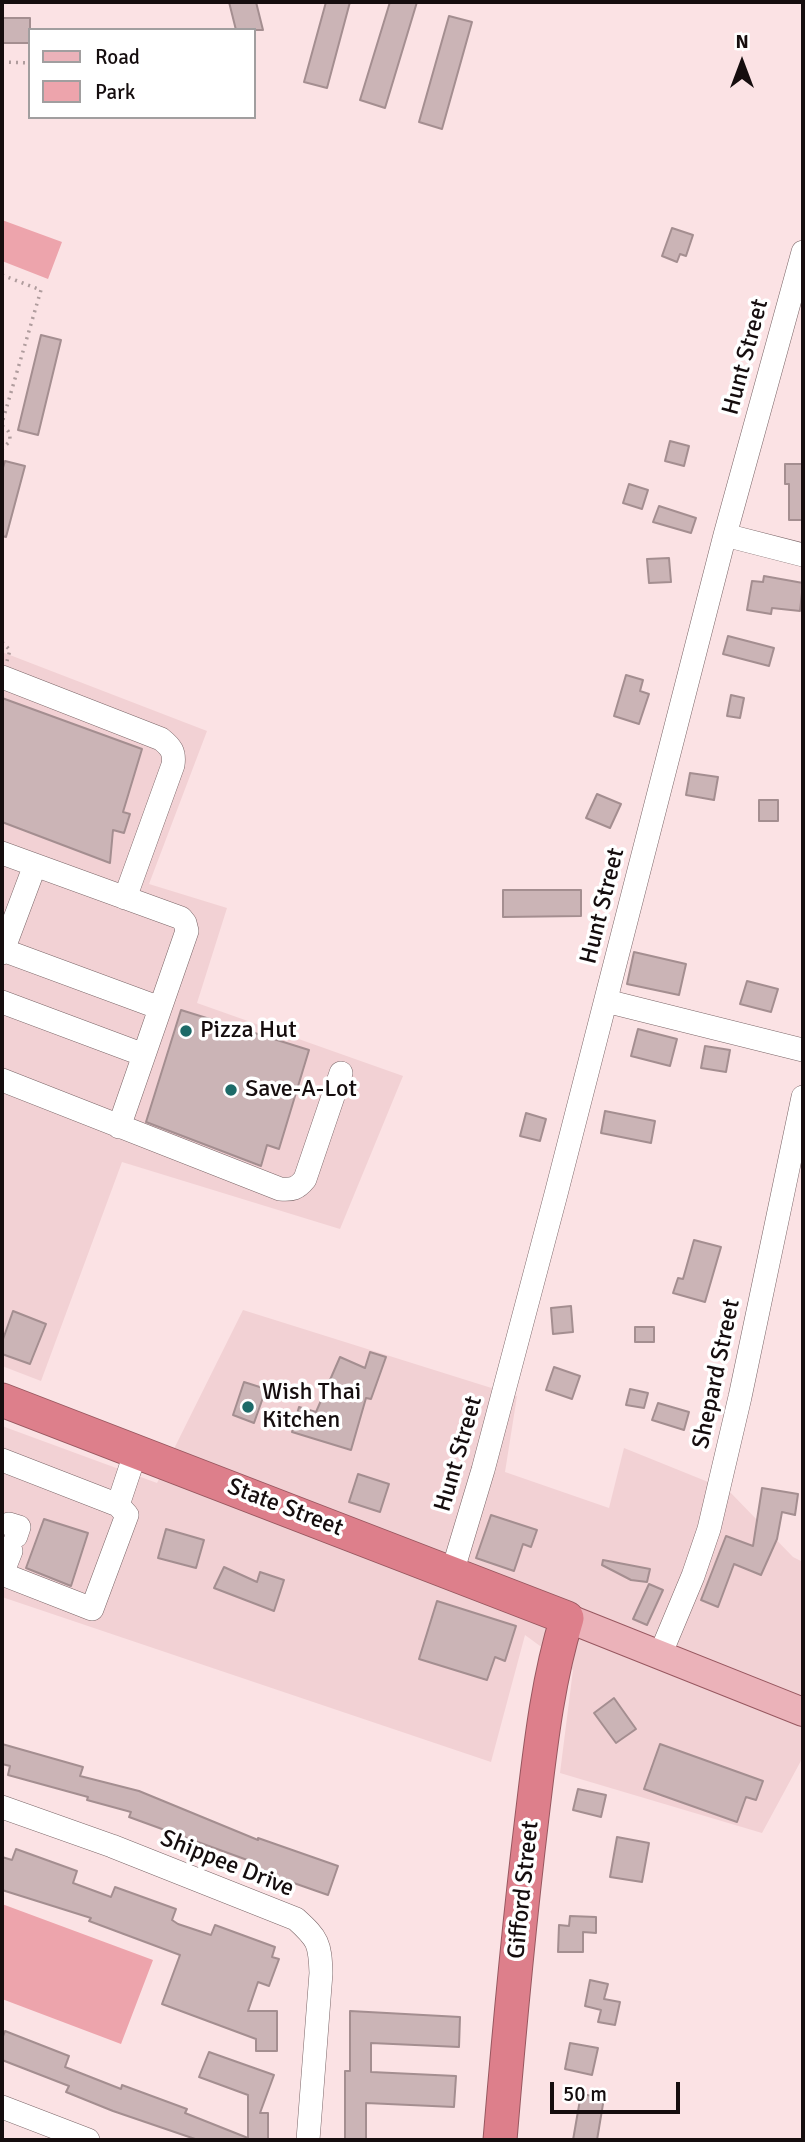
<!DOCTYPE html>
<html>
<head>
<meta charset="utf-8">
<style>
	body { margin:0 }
	#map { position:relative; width:805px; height:2142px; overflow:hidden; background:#fbe2e4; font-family:Signika,sans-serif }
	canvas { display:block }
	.frame { position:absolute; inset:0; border:4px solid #150d0e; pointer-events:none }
	.legend { position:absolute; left:28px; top:28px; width:228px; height:91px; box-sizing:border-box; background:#fff; border:2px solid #a19e9f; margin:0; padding:9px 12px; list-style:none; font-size:21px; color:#150d0e }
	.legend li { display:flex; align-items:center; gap:14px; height:35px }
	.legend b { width:35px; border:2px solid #a19e9f }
	.north { position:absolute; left:707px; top:28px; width:70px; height:70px; -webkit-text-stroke:5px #fff; paint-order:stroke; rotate:0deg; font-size:19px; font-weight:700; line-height:28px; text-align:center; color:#150d0e }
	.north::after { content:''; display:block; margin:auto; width:24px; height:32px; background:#150d0e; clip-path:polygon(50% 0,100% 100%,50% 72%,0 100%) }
	.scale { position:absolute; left:550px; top:2082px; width:130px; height:32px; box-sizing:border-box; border:4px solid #150d0e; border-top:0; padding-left:9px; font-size:21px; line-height:24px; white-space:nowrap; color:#150d0e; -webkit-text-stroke:5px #fff; paint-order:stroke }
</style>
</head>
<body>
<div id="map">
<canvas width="805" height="2142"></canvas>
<div class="frame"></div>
<ul class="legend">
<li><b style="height:9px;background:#ebb2b9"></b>Road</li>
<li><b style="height:19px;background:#eda4ac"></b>Park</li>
</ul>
<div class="north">N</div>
<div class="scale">50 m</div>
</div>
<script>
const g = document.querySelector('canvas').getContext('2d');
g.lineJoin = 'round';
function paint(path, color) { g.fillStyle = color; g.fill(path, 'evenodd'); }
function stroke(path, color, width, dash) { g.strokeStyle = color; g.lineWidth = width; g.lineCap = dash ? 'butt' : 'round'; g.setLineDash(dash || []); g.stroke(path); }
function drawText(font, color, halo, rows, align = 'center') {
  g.font = font + ' Signika,sans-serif'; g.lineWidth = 7; g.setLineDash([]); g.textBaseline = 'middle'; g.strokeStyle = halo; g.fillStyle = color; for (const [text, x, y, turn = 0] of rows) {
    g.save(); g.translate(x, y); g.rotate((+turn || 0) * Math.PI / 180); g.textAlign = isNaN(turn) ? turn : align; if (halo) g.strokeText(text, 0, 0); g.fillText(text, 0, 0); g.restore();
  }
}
paint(new Path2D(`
	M2 652 207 731 149 884 227 908 197 1003 403 1076 340 1229 122 1162 41 1381 2 1366Z
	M243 1310 517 1396 505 1472 609 1508 624 1448 728 1490 793 1557 803 1562V1757L762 1833 560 1773 573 1670 525 1635 491 1762 2 1597V1426L157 1483Z`), '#f2d1d4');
paint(new Path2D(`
	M2 220 62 242 48 279 2 261Z
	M2 1904 153 1960 121 2044 2 1999Z`), '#eda4ac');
const building = new Path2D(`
	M229 2H256L263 30H236Z
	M326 2H350L327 88 304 82Z
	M390 2H417L385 108 360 100Z
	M449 16 472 22 442 129 419 122Z
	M2 18H30V43H2Z
	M672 228 693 235 686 256 680 254 677 262 662 256Z
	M41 335 61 340 38 435 18 430Z
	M670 441 689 446 684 466 665 461Z
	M5 461 25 466 6 537 2 536V471Z
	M785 464H802L803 520H789V484H785Z
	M629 484 648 490 642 509 623 503Z
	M659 506 696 518 691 533 653 522Z
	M669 558 671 582 649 583 647 559Z
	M764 576 803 583 800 611 772 608 771 614 747 610 752 581 763 582Z
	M728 636 774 648 769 666 723 654Z
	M626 675 643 680 640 691 649 694 639 724 614 716Z
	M731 695 744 698 740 718 727 716Z
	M2 698 142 749 123 812 130 814 124 833 113 830 110 863 2 822Z
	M690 773 718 777 714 800 686 795Z
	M597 794 621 804 610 828 586 818Z
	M759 800H778V821H759Z
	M503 890H581V916L503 917Z
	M634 952 686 964 679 995 627 984Z
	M747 981 778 989 771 1012 740 1004Z
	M181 1010 309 1050 279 1149 267 1145 261 1166 146 1122Z
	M638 1029 677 1039 670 1066 631 1056Z
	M705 1046 730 1050 726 1072 701 1068Z
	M605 1111 655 1121 651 1143 601 1133Z
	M526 1113 546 1119 540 1141 520 1136Z
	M694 1240 721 1247 705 1302 673 1293 678 1278 683 1279Z
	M571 1306 573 1332 553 1334 551 1308Z
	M13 1311 46 1324 30 1364 2 1354V1342Z
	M635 1327H654V1342H635Z
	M370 1352 386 1357 371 1399 366 1398 351 1450 292 1432 299 1407 316 1412 340 1357 365 1368Z
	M554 1367 580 1376 572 1399 546 1390Z
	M244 1382 266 1389 254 1423 233 1415Z
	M630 1389 648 1393 644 1408 626 1405Z
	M658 1403 689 1412 684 1430 652 1420Z
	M358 1474 389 1484 380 1512 349 1502Z
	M762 1488 798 1494 795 1515 782 1512 777 1539 761 1575 734 1564 718 1607 701 1600 726 1536 753 1546Z
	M491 1515 537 1530 531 1547 523 1544 514 1571 476 1558Z
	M44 1519 88 1533 71 1586 26 1568Z
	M166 1529 204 1540 196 1568 158 1558Z
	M603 1560 650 1569 647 1582 631 1580 602 1565Z
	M224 1567 257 1582 260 1572 284 1580 274 1611 214 1588Z
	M649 1584 663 1590 647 1625 633 1619Z
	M437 1601 516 1626 505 1661 495 1657 487 1680 419 1659Z
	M614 1698 636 1729 616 1743 594 1713Z
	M2 1744 83 1767 80 1776 139 1791 258 1840V1838L338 1866 328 1895 248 1867 250 1861 129 1817 131 1812 87 1800 88 1797 8 1775 10 1766 2 1764Z
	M660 1744 763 1781 756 1800 746 1797 737 1822 644 1789Z
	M578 1789 606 1795 601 1817 573 1810Z
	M617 1837 649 1843 642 1882 610 1877Z
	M16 1849 77 1871 73 1883 111 1897 115 1887 176 1909 172 1920 178 1924 211 1935 215 1925 275 1947 272 1957 279 1959 269 1986 258 1982 248 2011H277V2051H256V2039L162 2004 180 1955 89 1921 91 1918 2 1890V1857L12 1860Z
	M570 1916 596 1917V1933L583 1932V1952H558L559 1925 569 1926Z
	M590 1980 608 1984 604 1999 620 2002 615 2025 598 2022 601 2010 585 2006Z
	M350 2011 460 2017 459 2047 371 2043V2072L456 2076 454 2107 366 2103V2140H345V2071H350Z
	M5 2031 69 2056 65 2067 121 2089 122 2085 187 2109 185 2113 248 2138V2095L199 2077 209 2052 274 2075 260 2113H268V2140H198L113 2111 66 2092 69 2086 2 2060V2039Z
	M570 2043 598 2048 592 2075 565 2069Z
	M581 2094 604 2098 597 2140H573Z`);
paint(building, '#cbb4b6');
stroke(building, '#a48e90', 2);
const minor = new Path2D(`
	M725 535 803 555
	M2 677 161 739C171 747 175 752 173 765L125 898
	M2 853 181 918 185 923 187 931 119 1127
	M3 950 160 1008
	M2 953 35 865
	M606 1001 803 1050
	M2 1002 144 1055
	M2 1080 280 1189C292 1190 297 1189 305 1179L341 1073
	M2 1460 118 1505 127 1515 92 1609 2 1574
	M118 1505 136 1451
	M9 1524 19 1527 16 1536
	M2 1548 11 1551 2 1574
	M452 1573 483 1470 556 1194 725 535 803 252
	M660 1655 693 1576 709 1529 740 1397 803 1097
	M2 1807 112 1846 296 1919C318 1939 320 1943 321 1973L308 2140
	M2 2107 88 2140`);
const major = new Path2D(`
	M567 1618 803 1712`);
const highway = new Path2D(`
	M2 1400 567 1618C547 1682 540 1751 532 1817 519 1924 509 2032 500 2140`);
stroke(minor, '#7a6567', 24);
stroke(major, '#97575f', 30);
stroke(highway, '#97575f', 35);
stroke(new Path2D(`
	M2 62 30 63
	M2 275 41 290 2 423
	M2 426C9 430 10 433 10 441L2 449
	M2 642 10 650 7 661`), '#af9c9d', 3.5, [2, 5]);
stroke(minor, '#fff', 23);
stroke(major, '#ebb2b9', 28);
stroke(highway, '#dd7f8b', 33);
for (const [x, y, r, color] of [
	[186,1031,7,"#1d6a68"],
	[231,1090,7,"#1d6a68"],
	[248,1407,7,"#1d6a68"]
]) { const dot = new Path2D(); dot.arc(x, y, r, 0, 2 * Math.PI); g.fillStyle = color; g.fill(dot); stroke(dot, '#fff', 2.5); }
drawText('24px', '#150d0e', '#fff', [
	["Hunt Street",746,357,-75],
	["Hunt Street",603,906,-76],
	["Shepard Street",717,1374,-78],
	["Hunt Street",459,1454,-74],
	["State Street",285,1508,21],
	["Shippee Drive",227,1864,22],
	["Gifford Street",524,1890,-84]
]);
drawText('24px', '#150d0e', '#fff', [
	["Pizza Hut",200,1031],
	["Save-A-Lot",245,1090],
	["Wish Thai",262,1393],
	["Kitchen",262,1421]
], 'left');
</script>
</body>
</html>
